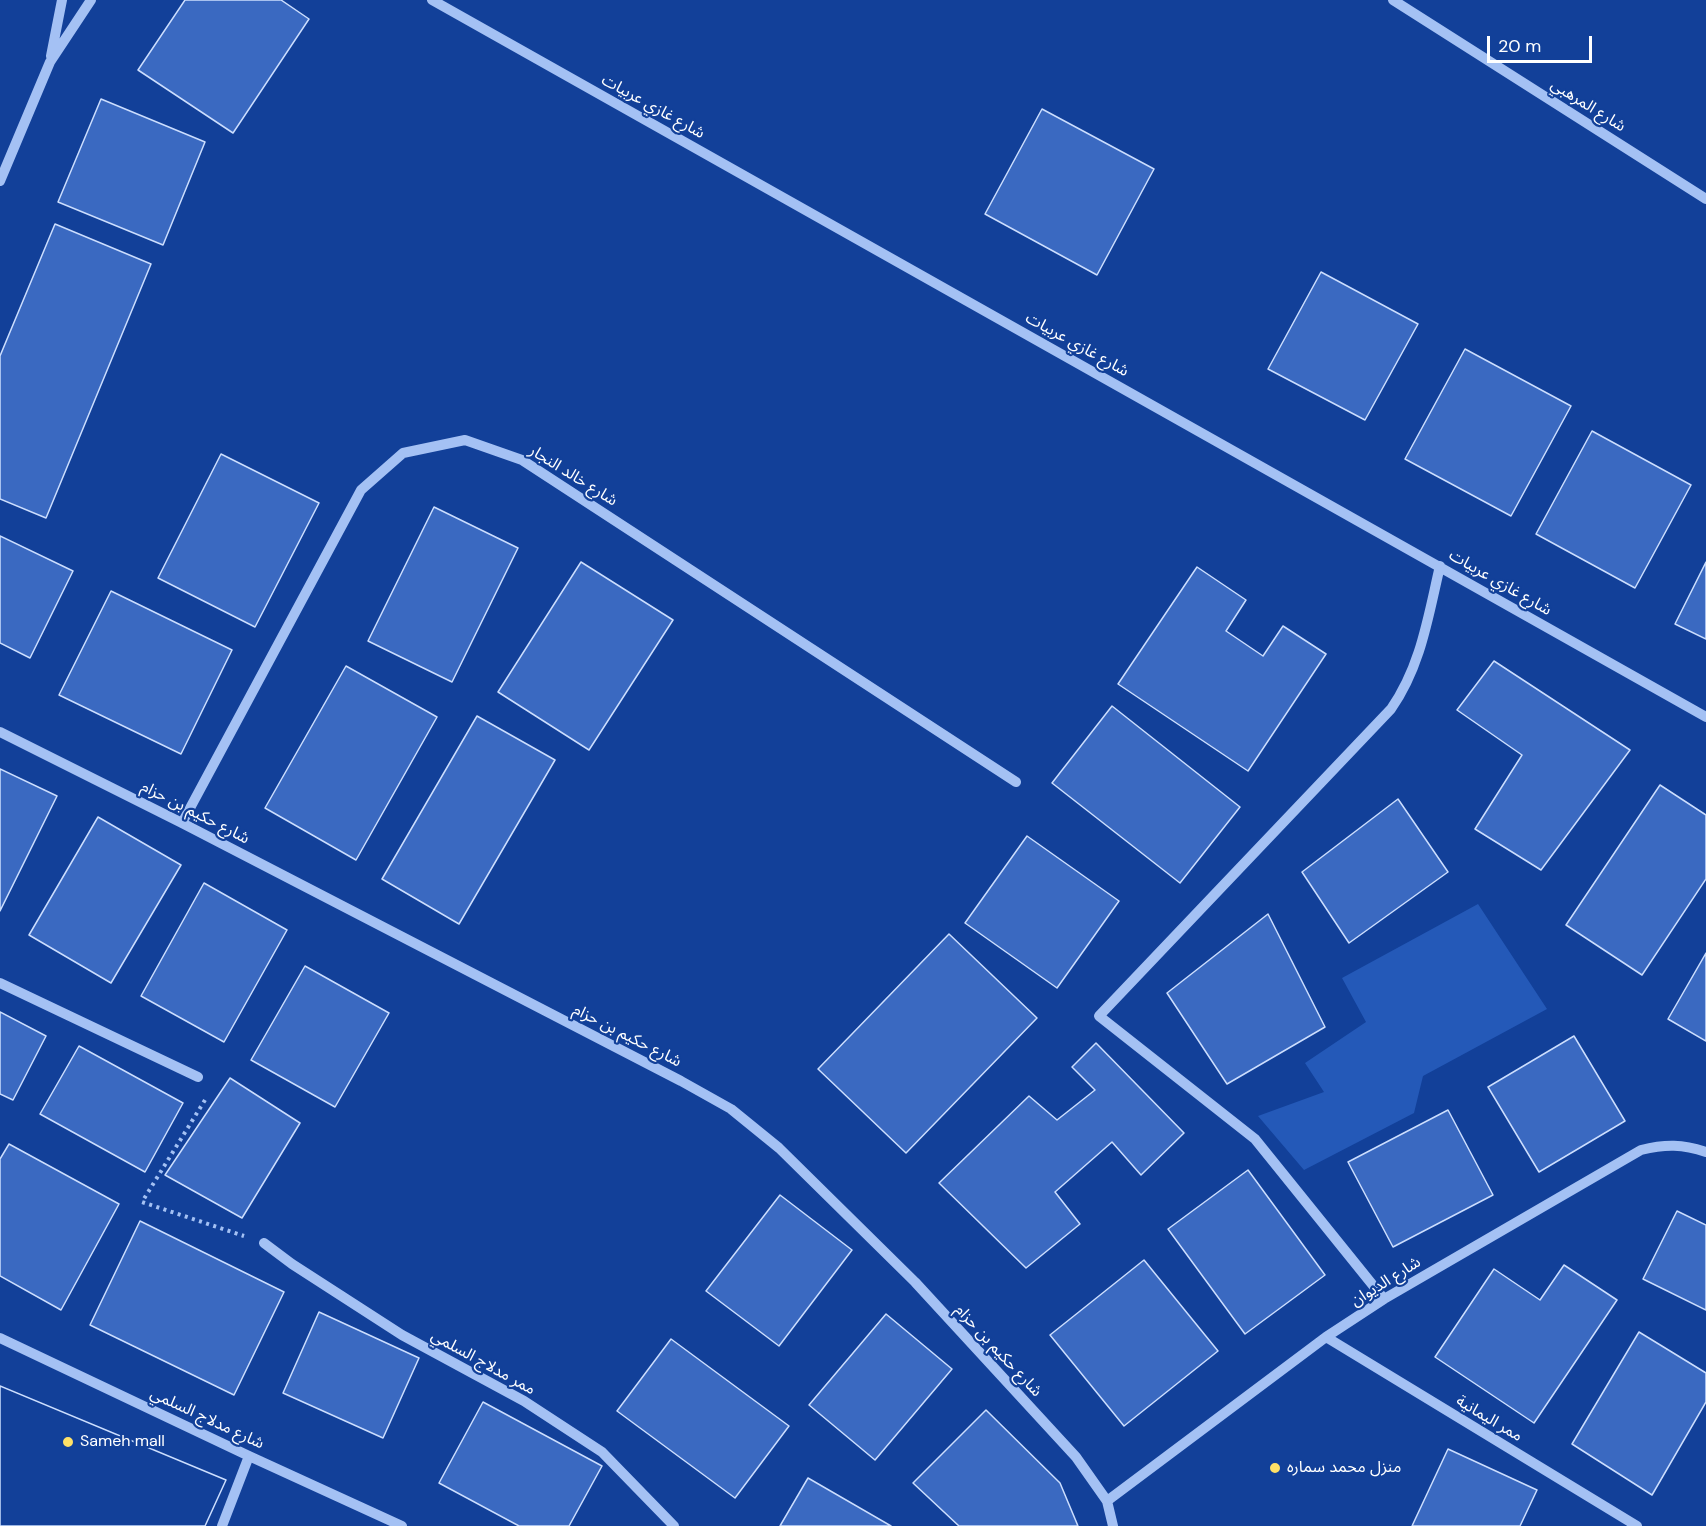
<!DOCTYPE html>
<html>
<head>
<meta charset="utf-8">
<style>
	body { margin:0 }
	#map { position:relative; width:1706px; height:1526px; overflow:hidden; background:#124099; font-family:"DM Sans",sans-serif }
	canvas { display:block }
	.scale { position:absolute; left:1487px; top:36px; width:105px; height:27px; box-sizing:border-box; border:3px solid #fff; border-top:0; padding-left:8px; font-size:18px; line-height:21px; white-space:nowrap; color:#fff; -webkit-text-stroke:4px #124099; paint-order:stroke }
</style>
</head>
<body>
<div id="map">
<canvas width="1706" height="1526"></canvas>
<div class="scale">20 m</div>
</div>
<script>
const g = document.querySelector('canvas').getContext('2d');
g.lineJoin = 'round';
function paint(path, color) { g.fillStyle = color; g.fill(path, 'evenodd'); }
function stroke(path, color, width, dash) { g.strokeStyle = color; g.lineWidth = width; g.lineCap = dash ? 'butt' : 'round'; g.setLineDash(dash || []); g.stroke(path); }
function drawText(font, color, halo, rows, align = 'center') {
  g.font = font + ' "DM Sans","Noto Sans Arabic",sans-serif'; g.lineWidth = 4.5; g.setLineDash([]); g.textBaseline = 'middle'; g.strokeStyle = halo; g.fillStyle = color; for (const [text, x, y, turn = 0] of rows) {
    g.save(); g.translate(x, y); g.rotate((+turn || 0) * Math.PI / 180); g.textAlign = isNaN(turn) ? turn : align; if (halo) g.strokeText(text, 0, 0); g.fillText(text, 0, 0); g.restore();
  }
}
paint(new Path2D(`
	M1478 904 1547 1009 1423 1076 1414 1113 1304 1170 1258 1116 1324 1092 1305 1063 1366 1022 1342 978Z`), '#2459b8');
const building = new Path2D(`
	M185 0H281L309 19 233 133 138 70Z
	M101 99 205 142 163 245 58 202Z
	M1042 109 1154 169 1097 275 985 214Z
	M55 224 151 264 46 518 0 499V356Z
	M1321 272 1418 324 1365 420 1268 369Z
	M1465 349 1571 406 1511 516 1405 459Z
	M1592 431 1691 485 1635 588 1536 534Z
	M221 454 319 503 255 627 158 578Z
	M434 507 518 548 452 682 368 641Z
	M0 536 73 571 30 658 0 643Z
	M581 562 673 620 589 750 498 692Z
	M1706 562V639L1675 624Z
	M1197 567 1246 600 1226 631 1263 656 1283 626 1326 654 1248 771 1118 684Z
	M111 591 232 650 181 754 59 695Z
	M1494 661 1630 750 1541 870 1475 829 1522 755 1457 710Z
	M346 666 437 717 356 860 265 808Z
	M1112 706 1240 807 1180 883 1052 783Z
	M477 716 555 760 459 924 382 879Z
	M0 769 57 796 0 911Z
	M1660 785 1706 815V879L1642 975 1566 925Z
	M1398 799 1448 872 1349 943 1302 872Z
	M98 817 181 865 111 983 29 935Z
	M1027 836 1119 901 1057 988 965 923Z
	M204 883 287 930 224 1042 141 996Z
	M1268 914 1325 1027 1227 1084 1167 993Z
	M949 934 1037 1018 906 1153 818 1069Z
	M1706 953V1041L1668 1019Z
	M305 966 389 1013 335 1107 251 1060Z
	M0 1012 46 1036 13 1100 0 1094Z
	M1574 1036 1625 1121 1539 1172 1488 1087Z
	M1096 1043 1184 1133 1141 1175 1112 1142 1055 1192 1080 1224 1026 1268 939 1183 1029 1096 1057 1120 1095 1090 1072 1067Z
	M79 1046 183 1103 145 1172 40 1114Z
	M230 1078 300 1123 242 1218 165 1175Z
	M1448 1110 1493 1195 1393 1247 1348 1162Z
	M9 1144 119 1204 61 1310 0 1276V1159Z
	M1248 1170 1325 1275 1245 1334 1168 1229Z
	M780 1195 852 1250 779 1346 706 1291Z
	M1677 1211 1706 1225V1310L1643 1279Z
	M140 1221 284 1292 234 1395 90 1325Z
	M1144 1260 1218 1351 1124 1426 1050 1335Z
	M1564 1265 1617 1300 1534 1423 1435 1357 1494 1269 1540 1300Z
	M319 1312 419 1358 383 1438 283 1393Z
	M886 1314 952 1369 875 1460 809 1405Z
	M1639 1332 1706 1373V1402L1652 1495 1572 1444Z
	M671 1339 789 1426 735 1498 617 1411Z
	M0 1386 226 1480 205 1526H0Z
	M0 1386 226 1480 205 1526H0Z
	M483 1402 602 1466 569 1526H519L439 1483Z
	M986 1410 1060 1483 1078 1526H959L913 1483Z
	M1448 1449 1537 1490 1520 1526H1412Z
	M808 1478 891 1526H780Z`);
paint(building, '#3a69c1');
stroke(building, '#ccdefe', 1.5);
stroke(new Path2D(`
	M205 1100 142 1202 244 1236`), '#a4c1f4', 4, [3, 4.5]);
stroke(new Path2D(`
	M432 0 1706 717
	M1393 0 1706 199
	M51 56 62 0
	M0 181 50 62 91 0
	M0 732 182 823 681 1081 731 1109 779 1148 915 1282 1076 1457 1107 1501 1113 1526
	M182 823 361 490 403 453 465 440 522 460 1016 782
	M0 983 198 1077
	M264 1243 292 1264 402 1335 524 1401 602 1452 674 1526
	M1384 1299 1255 1139 1099 1016 1391 709C1421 666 1428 617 1440 566
	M1326 1337 1637 1526
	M0 1338 249 1456 402 1526
	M1107 1501 1326 1337 1384 1299 1641 1150C1665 1144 1683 1144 1706 1152
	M222 1526 249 1456`), '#a4c1f4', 10);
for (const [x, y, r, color] of [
	[68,1442,6,"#ffe167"],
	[1275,1468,6,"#ffe167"]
]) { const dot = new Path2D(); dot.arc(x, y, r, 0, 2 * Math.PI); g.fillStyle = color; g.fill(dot); stroke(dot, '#124099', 2); }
drawText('16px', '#fff', '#124099', [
	["شارع المرهبي",1588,106,32],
	["شارع غازي عربيات",653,107,29],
	["شارع غازي عربيات",1077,345,29],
	["شارع خالد النجار",573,476,32],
	["شارع غازي عربيات",1500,583,30],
	["شارع حكيم بن حزام",195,813,27],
	["شارع حكيم بن حزام",627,1036,27],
	["شارع الديوان",1386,1282,-32],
	["شارع حكيم بن حزام",998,1351,47],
	["ممر مدلاج السلمي",483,1363,29],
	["شارع مدلاج السلمي",207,1419,25],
	["ممر اليمانية",1489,1419,31]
]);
drawText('16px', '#fff', '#124099', [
	["Sameh mall",80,1442],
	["منزل محمد سماره",1287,1468]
], 'left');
</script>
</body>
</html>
